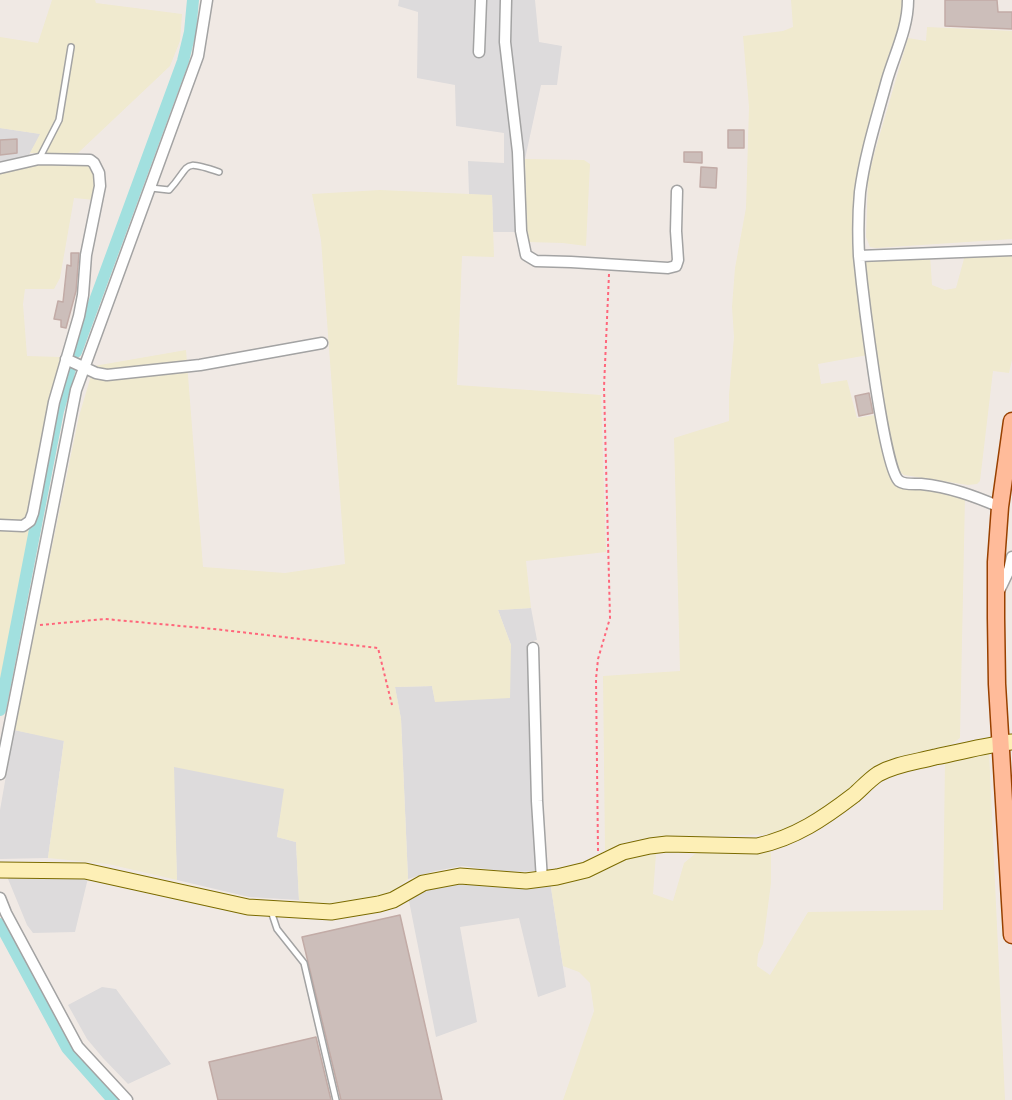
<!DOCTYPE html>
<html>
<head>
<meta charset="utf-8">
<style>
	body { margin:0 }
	canvas { display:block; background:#f0e9e4 }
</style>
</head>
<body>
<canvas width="1012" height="1100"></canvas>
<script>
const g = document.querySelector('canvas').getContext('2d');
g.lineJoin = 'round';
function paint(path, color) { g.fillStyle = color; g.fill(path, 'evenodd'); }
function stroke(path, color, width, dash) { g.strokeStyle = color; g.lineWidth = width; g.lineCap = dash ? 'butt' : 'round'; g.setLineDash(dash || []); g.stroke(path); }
paint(new Path2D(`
	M399 0H535L539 42 562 46 557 85H541L525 159 527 232H493L492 196 469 194 468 161 504 163V133L456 126 455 85 417 78 418 12 398 6Z
	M0 128 41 134 23 165 0 170Z
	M531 608 537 640 529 642 532 660 537 871 510 872 462 866 435 871 408 879 401 719 395 687 432 686 435 701 511 645 498 610Z
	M14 730 64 740 48 858 0 859V810Z
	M173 766 285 788 277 837 296 842 299 900 249 897 177 880Z
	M6 874 88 878 75 932 33 933 27 925Z
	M550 881 566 987 538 997 519 918 460 927 477 1022 436 1037 408 896 445 882Z
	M102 987 116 989 171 1064 128 1084 103 1058 87 1039 68 1005Z`), '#dddbdc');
paint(new Path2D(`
	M52 0H95L96 3 182 14 180 41 170 66 78 153H30L40 134 0 128V37L38 43Z
	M791 0H904L902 16 886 63 858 176 868 355 818 364 821 384 847 380 857 418 875 415 884 457 894 483 900 487 935 490 965 496 960 738 950 745 902 756 880 766 829 804 777 834 646 838 625 842 605 852 603 676 680 671 674 438 729 421V395L734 337 732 307 735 268 746 208 749 107 743 36 783 31 793 27Z
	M927 27 1012 31V239L876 248 870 247 866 237 868 178 875 151 908 38 926 41Z
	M525 159 584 160 590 164 586 246 563 243 527 242Z
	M37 162 90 164 96 176 95 200 74 198 60 278 54 289H25L23 304 27 356 60 357 30 511 27 519 21 521 0 519V170Z
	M380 190 492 195 494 257 462 256 457 385 601 395 606 552 526 561 531 608 498 610 511 645 510 698 435 702 432 686 395 687 401 719 408 879 391 892 359 903 305 906 299 900 296 842 277 837 284 789 174 767 177 880 108 864 48 858 64 741 14 730 79 416 94 366 186 350 203 567 285 573 345 564 321 240 312 194Z
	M1012 253V360L1009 373 993 371 980 481 977 484 968 485 904 475 897 470 892 454 863 260 930 255 932 285 945 290 956 288 965 255Z
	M0 528 30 531 0 686Z
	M989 751 1005 1100H563L594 1011 590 983 579 972 563 966 550 881 623 857 656 854 653 894 673 901 684 863 695 854 707 850 764 849 771 853V883L763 944 758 954 757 966 770 975 808 912 943 910 945 760Z`), '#f0eacf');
stroke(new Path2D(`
	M76 352 183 61 190 32 193 0
	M0 710 58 411 71 365
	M0 924 67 1048 113 1100`), '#a2e0df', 12);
const building = new Path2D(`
	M945 0H997L998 12H1012V29L945 26Z
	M728 130H744V148H728Z
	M17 139V153L0 155V140Z
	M684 152H702V163L684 162Z
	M701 167 717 168 716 188 700 187Z
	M71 253H79L76 291 66 328 61 327V320L54 319 58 301 63 302 67 265 71 266Z
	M869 393 873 413 859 416 855 396Z
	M400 915 442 1100H341L302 937Z
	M316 1037 331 1100H218L209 1062Z`);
paint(building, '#ccbeba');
stroke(building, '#c2aba6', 1.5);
const lane = new Path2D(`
	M39 159 59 120 71 47
	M151 188 169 190C192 165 180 159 219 172
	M271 911 277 929 304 963 336 1100`);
const street = new Path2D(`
	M506 0 505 42 518 152 521 231 526 255 536 261 571 262 668 268 676 266 678 260 676 231 677 191
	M908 0C908 28 895 53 887 80 877 117 865 154 860 192 858 213 858 235 859 256L1012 250
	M479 52 481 0
	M0 168 39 159 90 160 94 163 99 173 100 186 86 255 83 295 79 316 54 402 33 513 30 521 23 526 0 525
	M859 256C862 286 883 468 899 481 904 485 915 484 921 484 950 487 974 496 1000 507
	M66 359 96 373 107 375 200 365 322 343
	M998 593 1009 570 1012 557
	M533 648 537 801 542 880
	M0 774 76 390 198 56 207 0
	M0 898 6 913 78 1047 127 1100`);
const secondary = new Path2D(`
	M0 870 85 871 248 907 331 912 379 904 393 900 423 883 460 876 526 881 557 877 586 870 623 852 650 846 667 844 757 846C795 838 824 818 854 795 862 788 869 780 878 774 896 764 916 762 935 757 961 752 986 745 1012 742`);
const primary = new Path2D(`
	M1012 421 1000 507 996 562V618L997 684 1012 935`);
stroke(lane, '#a3a3a3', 8);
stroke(street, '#a3a3a3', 13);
stroke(secondary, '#7b6b00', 17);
stroke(primary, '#994100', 19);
stroke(new Path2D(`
	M40 625 105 619 214 629 378 648 392 705
	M598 851 596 679 598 659 610 618 604 387 609 274`), '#ff667b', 2, [3, 3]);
stroke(lane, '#fff', 5);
stroke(street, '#fff', 10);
stroke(secondary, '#fdefb6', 15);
stroke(primary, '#ffbb9a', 16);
</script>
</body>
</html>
